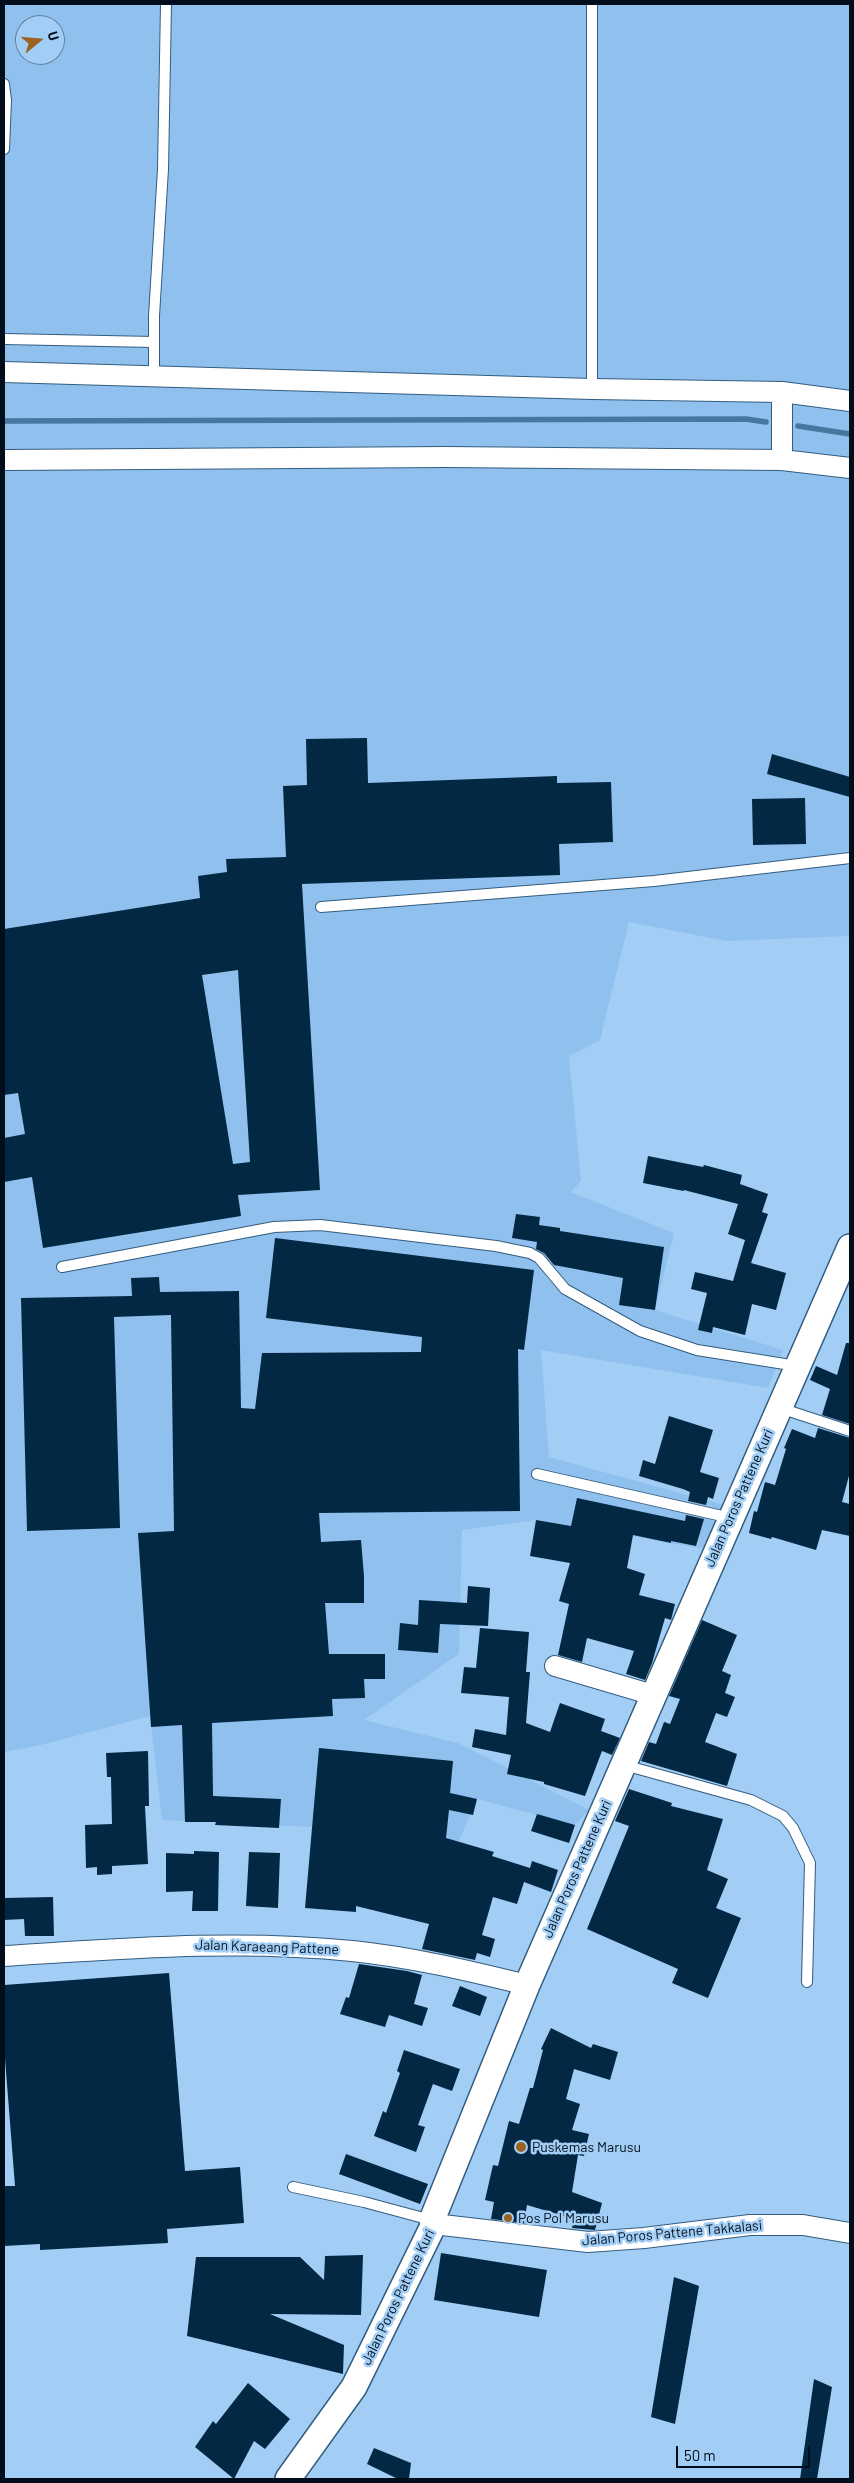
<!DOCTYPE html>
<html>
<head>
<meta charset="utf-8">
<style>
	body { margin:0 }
	#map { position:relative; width:854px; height:2483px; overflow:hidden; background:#a2cef6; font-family:Barlow,sans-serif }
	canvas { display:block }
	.frame { position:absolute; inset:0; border:5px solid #010d1a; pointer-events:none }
	.north { position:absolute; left:15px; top:15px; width:50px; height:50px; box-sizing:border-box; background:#a2cef6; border:1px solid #62819e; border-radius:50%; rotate:73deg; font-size:14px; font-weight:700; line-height:20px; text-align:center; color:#010d1a }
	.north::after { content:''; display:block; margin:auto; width:18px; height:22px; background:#9b6320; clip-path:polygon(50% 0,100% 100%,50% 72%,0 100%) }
	.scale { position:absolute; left:676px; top:2446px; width:134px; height:22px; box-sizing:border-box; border:2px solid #010d1a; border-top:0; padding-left:6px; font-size:15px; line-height:18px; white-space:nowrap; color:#010d1a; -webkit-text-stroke:4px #a2cef6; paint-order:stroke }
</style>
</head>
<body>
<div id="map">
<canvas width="854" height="2483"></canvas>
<div class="frame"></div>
<div class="north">U</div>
<div class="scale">50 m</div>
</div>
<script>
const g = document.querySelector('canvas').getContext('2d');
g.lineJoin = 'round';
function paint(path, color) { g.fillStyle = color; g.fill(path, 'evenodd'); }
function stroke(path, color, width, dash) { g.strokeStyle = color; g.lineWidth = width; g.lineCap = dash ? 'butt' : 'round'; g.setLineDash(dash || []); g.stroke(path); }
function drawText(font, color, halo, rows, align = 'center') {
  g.font = font + ' Barlow,sans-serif'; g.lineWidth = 5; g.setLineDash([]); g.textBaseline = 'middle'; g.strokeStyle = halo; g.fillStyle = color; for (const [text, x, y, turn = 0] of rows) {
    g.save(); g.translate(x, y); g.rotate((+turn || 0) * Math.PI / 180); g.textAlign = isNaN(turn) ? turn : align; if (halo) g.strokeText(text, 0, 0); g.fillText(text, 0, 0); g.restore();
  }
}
paint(new Path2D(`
	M4 4H850V936L726 941 629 922 600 1040 569 1056 581 1181 571 1192 674 1233 655 1310 783 1350 768 1388 541 1350 549 1457 735 1508 716 1551 536 1520 462 1530 459 1654 364 1720 458 1743 589 1810 575 1825 477 1799 459 1841 312 1827 162 1820 150 1716 41 1745 4 1752ZM25 25H55V55H25Z`), '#90c1ee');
stroke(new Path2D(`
	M4 421 746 419 766 422
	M798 426 850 434`), '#47769e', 5.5);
paint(new Path2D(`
	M367 738 368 783 557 776V783L611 782 613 842 559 844 560 875 302 884 320 1190 238 1195 241 1216 43 1248 32 1177 4 1182V1138L25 1134 18 1093 4 1095V929L200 898 198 876 227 872 226 859 286 857 283 786 307 785 306 739ZM238 970 250 1162 233 1164 202 975Z
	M772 754 850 777V797L767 774Z
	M805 798 806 844 753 845 752 799Z
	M648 1156 703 1167 704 1165 742 1175 740 1184 768 1194 762 1212 768 1214 751 1263 786 1273 776 1310 752 1304 745 1335 713 1327 712 1333 698 1330 707 1293 691 1289 695 1272 733 1281 745 1240 728 1234 738 1204 684 1190V1191L643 1183Z
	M516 1214 540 1217 539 1225 560 1228V1231L664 1247 655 1310 619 1305 623 1278 554 1265 544 1253 536 1249 537 1242 512 1238Z
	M275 1238 534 1270 524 1350 518 1349 520 1511 319 1513 321 1542 361 1540 364 1576V1603H325L329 1654H385V1679H364L365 1698 332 1699 333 1716 212 1723 213 1796 281 1799 279 1828 215 1825 216 1822H185L182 1725 151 1727 138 1533 174 1531 171 1315 114 1317 120 1528 27 1531 21 1298 132 1296 131 1278 159 1277 160 1292 239 1291 241 1408 255 1409 262 1353 421 1352 422 1337 266 1318Z
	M846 1343H850V1424L822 1415 830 1389 810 1380 816 1366 837 1375Z
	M669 1416 713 1430 700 1472 719 1478 713 1499 708 1497 706 1505 688 1501 690 1492 683 1489 639 1476 643 1460 655 1464Z
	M818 1428 850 1438V1472L842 1502 850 1504V1536L822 1530 816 1550 772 1537 771 1539 749 1533 754 1511 757 1512 765 1482 775 1485 786 1449 784 1448 792 1429 815 1438Z
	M577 1498 685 1521 686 1515 704 1519 696 1546 671 1541V1543L633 1535 627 1568 645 1574 639 1595 675 1604 671 1620 665 1618 652 1663 645 1680 626 1674 634 1651 587 1638 582 1662 558 1655 569 1604 559 1601 570 1563 530 1556 536 1520 571 1526Z
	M468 1586 490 1588 488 1626 440 1624 438 1653 398 1650 400 1623 418 1625 419 1600 467 1603Z
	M702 1620 737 1635 722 1671 731 1675 725 1693 735 1697 727 1717 716 1713 705 1742 737 1754 727 1786 641 1761 649 1742 656 1744 664 1722 670 1724 680 1699 669 1696Z
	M480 1628 529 1632 526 1672H530L526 1723 550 1732 560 1703 605 1719 601 1731 620 1738 612 1755 602 1751 585 1796 544 1784V1782L507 1774 511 1755 472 1747 475 1729 506 1735 509 1697 461 1693 464 1667 476 1668Z
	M319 1748 453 1761 450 1793 477 1799 473 1815 449 1810 446 1838 494 1852 492 1856 530 1868 532 1861 558 1870 551 1892 524 1882 517 1904 493 1897 482 1935 495 1939 490 1957 477 1953 475 1960 422 1949 429 1924 356 1906V1912L305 1908Z
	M148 1751 149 1806H145L148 1864 112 1866V1874L97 1875V1867L86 1868 85 1825 112 1824 111 1777H107L106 1753Z
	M629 1789 672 1803 671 1806 723 1819 707 1870 728 1879 716 1908 741 1918 708 1998 672 1983 678 1969 587 1929 629 1826 615 1821Z
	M537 1814 575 1825 569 1843 531 1831Z
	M194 1851 219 1852 218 1911H192L193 1891 166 1892V1853L194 1854Z
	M249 1852 280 1853 278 1908 246 1906Z
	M53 1897 54 1936H25L24 1919 4 1920V1898Z
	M359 1964 407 1971 422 1975 414 2004 428 2008 422 2026 389 2015 385 2027 340 2014 346 1997 349 1998Z
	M169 1973 185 2171 240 2167 244 2223 167 2229 168 2243 40 2250V2244L4 2246V2186H15L4 2046V1985Z
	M460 1986 487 1997 480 2016 452 2006Z
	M551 2028 591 2048 593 2044 618 2052 610 2080 574 2069 566 2099 580 2104 572 2130 589 2134 584 2156 578 2155 572 2192 602 2203 595 2230 572 2228 574 2219 527 2205 524 2223 491 2219 494 2202 485 2200 493 2165 498 2166 509 2121 519 2124 530 2088H533L543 2050 541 2049Z
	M404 2050 460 2069 452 2091 433 2084 418 2125 425 2127 416 2152 374 2136 383 2111 386 2113 400 2073 397 2071Z
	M346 2154 428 2184 420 2204 339 2174Z
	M441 2253 547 2270 539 2317 434 2300Z
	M363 2255 361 2315 270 2314 344 2345 343 2374 187 2336 196 2257H300L324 2280 325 2256Z
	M674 2277 699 2286 675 2424 651 2417Z
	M814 2379 832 2387 817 2479H800Z
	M248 2383 290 2419 265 2449 254 2441 234 2479 195 2447 213 2421 216 2424Z
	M374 2448 411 2463 409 2479H398L367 2464Z`), '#032843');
const service = new Path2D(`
	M592 4V389
	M4 84 6 100 4 149
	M4 339 154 342
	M154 378V316L163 169 166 4
	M321 907 654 881 850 858
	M62 1267 274 1227 320 1225 496 1246 530 1253 539 1258 565 1289 640 1331 697 1350 797 1366
	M780 1408 850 1431
	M537 1474 731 1518
	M624 1765 751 1800 783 1816 793 1828 810 1863 807 1982
	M293 2187 364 2202 431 2220`);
const minor = new Path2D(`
	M4 372 592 389 782 392 850 401
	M4 460 445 457 782 460 850 468
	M782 460V392
	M555 1666 653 1695
	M4 1956C120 1949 236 1939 352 1951 411 1957 470 1971 527 1985
	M434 2224 588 2242 644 2238 750 2225H803L850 2233`);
const tertiary = new Path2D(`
	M288 2479 354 2387 434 2224 432 2220 527 1985 850 1247`);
stroke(service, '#335c7e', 12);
stroke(minor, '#335c7e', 22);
stroke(tertiary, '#335c7e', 28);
stroke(service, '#fff', 10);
stroke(minor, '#fff', 20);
stroke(tertiary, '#fff', 25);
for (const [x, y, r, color] of [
	[521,2147,6,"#9b6320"],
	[508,2218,5,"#9b6320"]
]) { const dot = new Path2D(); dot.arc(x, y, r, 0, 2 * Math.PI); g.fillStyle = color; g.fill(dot); stroke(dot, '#a2cef6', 2); }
drawText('14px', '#010d1a', '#a2cef6', [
	["Jalan Poros Pattene Kuri",739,1498,-66],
	["Jalan Poros Pattene Kuri",577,1869,-66],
	["Jalan Karaeang Pattene",267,1947,2],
	["Jalan Poros Pattene Takkalasi",672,2233,-5],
	["Jalan Poros Pattene Kuri",398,2297,-64]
]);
drawText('14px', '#010d1a', '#a2cef6', [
	["Puskemas Marusu",532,2147],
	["Pos Pol Marusu",518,2218]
], 'left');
</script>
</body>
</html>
